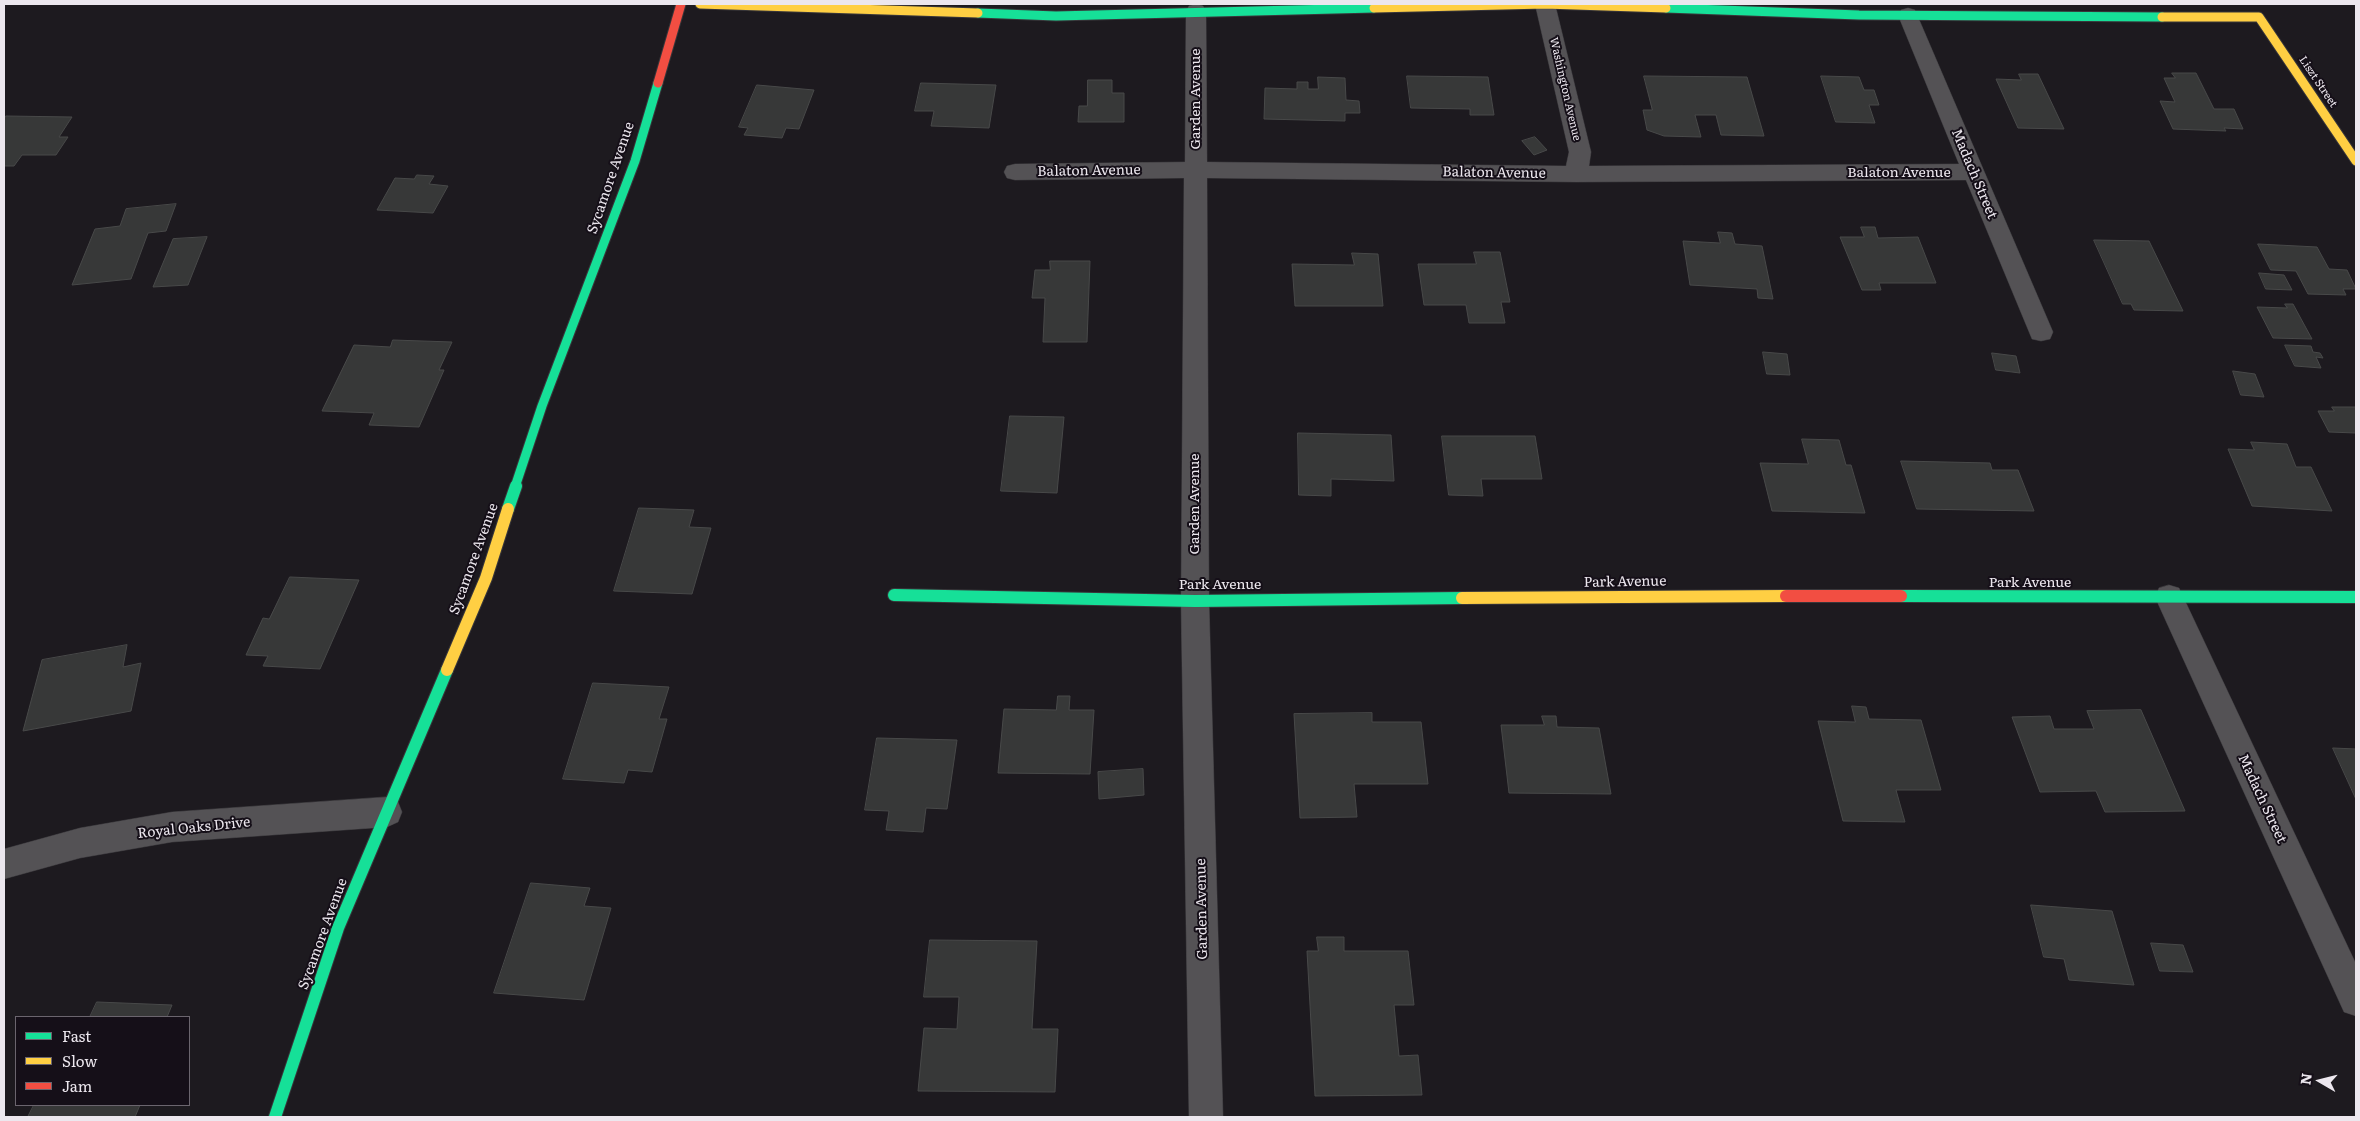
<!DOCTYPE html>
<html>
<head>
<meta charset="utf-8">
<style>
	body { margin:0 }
	#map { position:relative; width:2360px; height:1121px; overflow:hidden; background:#1d1a1f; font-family:Literata,serif }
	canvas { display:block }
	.frame { position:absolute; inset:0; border:5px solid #ece7ee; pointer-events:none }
	.legend { position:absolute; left:15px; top:1016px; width:175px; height:90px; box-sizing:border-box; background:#150f18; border:1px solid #6b656e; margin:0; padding:6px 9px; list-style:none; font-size:15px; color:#ece7ee }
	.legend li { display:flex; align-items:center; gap:10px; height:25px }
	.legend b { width:25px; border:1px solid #6b656e }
	.north { position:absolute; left:2295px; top:1056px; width:50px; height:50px; -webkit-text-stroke:4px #150f18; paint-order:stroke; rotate:278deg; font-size:14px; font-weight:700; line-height:20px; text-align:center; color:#ece7ee }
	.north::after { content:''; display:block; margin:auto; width:18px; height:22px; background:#ece7ee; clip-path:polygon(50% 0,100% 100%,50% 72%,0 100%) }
</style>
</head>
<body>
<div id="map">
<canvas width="2360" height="1121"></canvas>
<div class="frame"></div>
<ul class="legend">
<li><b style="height:6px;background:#16e098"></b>Fast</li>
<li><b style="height:6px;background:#ffcf43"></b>Slow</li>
<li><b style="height:6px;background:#f24e42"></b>Jam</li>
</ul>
<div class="north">N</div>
</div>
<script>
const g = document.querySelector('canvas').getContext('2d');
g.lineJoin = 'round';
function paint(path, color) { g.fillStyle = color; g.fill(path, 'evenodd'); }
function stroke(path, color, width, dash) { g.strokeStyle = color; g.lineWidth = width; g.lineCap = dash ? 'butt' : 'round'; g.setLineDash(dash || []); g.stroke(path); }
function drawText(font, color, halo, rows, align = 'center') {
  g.font = font + ' Literata,serif'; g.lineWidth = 4; g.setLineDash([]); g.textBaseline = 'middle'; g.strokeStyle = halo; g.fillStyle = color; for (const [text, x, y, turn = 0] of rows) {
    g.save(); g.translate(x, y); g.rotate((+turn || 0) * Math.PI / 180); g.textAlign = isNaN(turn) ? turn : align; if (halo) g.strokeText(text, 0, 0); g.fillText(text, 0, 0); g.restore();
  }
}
const building = new Path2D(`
	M2172 73H2196L2214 109H2234L2243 129 2224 128 2226 131 2173 129 2160 101 2175 102 2164 78H2175Z
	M2019 74H2038L2064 129 2018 128 1996 79 2021 80Z
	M1407 76 1488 77 1494 115H1470V109L1411 108Z
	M1644 76 1747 77 1764 136 1721 135 1716 115H1695L1701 137 1664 136 1647 130 1643 110H1652Z
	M1821 76 1859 77 1864 90H1874L1879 105H1869L1875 123 1836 122Z
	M1318 77 1345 78 1346 100 1359 101 1360 113H1345V121L1264 119 1265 88 1297 89V82H1308V89H1318Z
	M1088 80H1112V93H1124V122H1078L1079 106H1087Z
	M921 83 996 85 989 128 931 126 934 111H915Z
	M757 85 814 90 799 129 786 128 782 138 744 135 748 128 739 127Z
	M6 116 72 117 59 137H68L56 155H22L14 166H4V120Z
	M1535 137 1547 150 1534 155 1522 141Z
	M417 175 434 176 429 184 448 186 433 213 377 210 395 178 414 179Z
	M176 204 166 231 148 233 131 279 72 285 95 229 120 226 126 209Z
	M1861 227H1875L1878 238 1918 237 1936 283H1879L1881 290H1862L1840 237H1864Z
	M1718 232 1732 233 1735 244 1762 246 1773 299 1758 298 1757 289 1690 285 1683 241 1720 243Z
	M207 237 188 285 153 287 173 239Z
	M2094 240 2149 241 2183 311 2134 310 2131 304H2123Z
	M2258 244 2317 247 2329 269 2347 270 2356 289H2343L2346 295 2308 294 2296 271 2271 270Z
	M1474 252H1500L1510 302H1501L1505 323H1469L1466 305H1424L1418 264H1476Z
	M1352 253 1378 254 1383 306H1295L1292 264 1354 265Z
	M1050 261H1090L1087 342H1043L1045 298H1032L1035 270H1050Z
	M2259 273 2284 275 2292 290 2266 289Z
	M2285 304H2293L2312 339 2273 338 2257 307 2287 308Z
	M393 340 452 342 439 370H444L419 427 369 425 374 413 322 411 354 345 390 347Z
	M2285 345 2311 346 2313 352 2320 353 2323 358 2316 357 2321 368 2295 366Z
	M1763 352 1787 354 1790 375 1767 374Z
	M1992 353 2016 356 2020 373 1996 370Z
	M2233 371 2255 374 2264 397 2241 395Z
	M2332 407H2356V433L2329 432 2318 411H2334Z
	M1010 416 1064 417 1057 493 1001 491Z
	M1298 433 1391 435 1394 481 1331 479V496L1299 495Z
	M1442 436H1535L1542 479H1481L1483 496 1449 495Z
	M1802 439 1839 440 1846 465H1851L1865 513 1772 511 1760 463 1808 464Z
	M2251 442 2287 444 2296 467H2311L2332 511 2252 506 2228 449 2254 450Z
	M1901 461 1990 463 1992 470H2018L2034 511 1917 509Z
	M639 508 694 510 689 527 711 528 692 594 614 591Z
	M290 577 359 580 320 669 263 666 268 656 246 655 263 618 269 619Z
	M127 645 123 667 141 663 131 711 23 731 42 660Z
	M593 683 669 687 659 719H667L652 772 628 770 624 783 563 779Z
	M1058 696H1070L1069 710H1094L1090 774 998 773 1004 709 1056 710Z
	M1852 706 1866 707 1869 719 1921 720 1941 790H1896L1905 822 1843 821 1818 721 1855 722Z
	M2141 710 2185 811 2105 812 2096 791 2040 792 2012 717 2050 716 2054 729H2094L2087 711Z
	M1372 713V722H1421L1428 784H1354L1357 817 1300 818 1294 714Z
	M1542 716H1556L1557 727 1599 728 1611 794 1509 793 1501 725H1544Z
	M877 738 957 740 947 809 926 808 923 832 886 830 889 811 865 810Z
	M2333 748 2356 749V799Z
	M1143 769 1144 795 1099 799 1098 772Z
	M531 883 590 888 584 906 611 908 584 1000 494 993Z
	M2031 905 2112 911 2134 985 2069 980 2064 959 2044 957Z
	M1317 937H1344V951H1408L1414 1005H1394L1399 1056 1418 1055 1422 1095 1315 1096 1307 951H1318Z
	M930 940 1037 941 1032 1029H1058L1055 1092 918 1091 924 1028 957 1029 959 997H924Z
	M2151 943 2183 945 2193 972 2160 971Z
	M97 1002 172 1005 167 1017H90Z
	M34 1105H140L135 1117H28Z`);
paint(building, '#373838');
stroke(building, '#484949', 1);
const street = new Path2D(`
	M1196 4 1203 6 1206 11 1207 162 1566 166 1569 152 1535 4H1555L1591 152 1589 166 1959 164 1898 15 1901 10 1908 8 1915 10 2053 332 2050 339 2041 341 2032 339 1966 180 1576 182 1207 178 1209 601 1223 1117H1189L1181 601 1184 178 1015 180 1007 178 1004 172 1007 166 1015 164 1185 162 1186 11 1189 6Z
	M2169 585 2179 588 2356 964V1016L2344 1012 2155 597 2159 588Z
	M387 797 398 802 402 812 398 822 387 827 172 842 80 858 4 879V849L80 828 172 812Z`);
const fastFar1 = new Path2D(`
	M1666 8 1859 15 2162 17
	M978 13 1056 16 1374 8
	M515 487 542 406 635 161 658 83`);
const fast = new Path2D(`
	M508 509 516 486
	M894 595 1195 601 1462 598
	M1901 596 2356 597
	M275 1117 338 928 447 670`);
const slowFar1 = new Path2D(`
	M700 4 978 13
	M1374 8 1545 4 1666 8
	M2162 17H2259L2356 161`);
const slow = new Path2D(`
	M1462 598 1786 596
	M447 670 486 578 508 509`);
const jamFar1 = new Path2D(`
	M658 83 681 4`);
const jam = new Path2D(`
	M1786 596H1901`);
stroke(street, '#38363a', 1);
stroke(fastFar1, '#38363a', 11);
stroke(fast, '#38363a', 14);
stroke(slowFar1, '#38363a', 11);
stroke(slow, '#38363a', 14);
stroke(jamFar1, '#38363a', 11);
stroke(jam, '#38363a', 14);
paint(street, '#545255');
stroke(fastFar1, '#16e098', 9);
stroke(fast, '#16e098', 12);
stroke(slowFar1, '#ffcf43', 9);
stroke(slow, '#ffcf43', 12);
stroke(jamFar1, '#f24e42', 9);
stroke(jam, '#f24e42', 12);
drawText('11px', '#ece7ee', '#150f18', [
	["Liszt Street",2318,82,56],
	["Washington Avenue",1565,89,77]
]);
drawText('14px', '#ece7ee', '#150f18', [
	["Garden Avenue",1196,99,-90],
	["Balaton Avenue",1089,171,-1],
	["Balaton Avenue",1494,173,1],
	["Balaton Avenue",1899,173],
	["Madach Street",1974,174,67],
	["Sycamore Avenue",611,178,-71],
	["Garden Avenue",1195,504,-90],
	["Sycamore Avenue",474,559,-70],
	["Park Avenue",1625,582,-1],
	["Park Avenue",2030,583],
	["Park Avenue",1220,585],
	["Madach Street",2262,799,65],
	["Royal Oaks Drive",194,828,-6],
	["Garden Avenue",1202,909,-91],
	["Sycamore Avenue",323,934,-70]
]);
</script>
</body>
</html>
